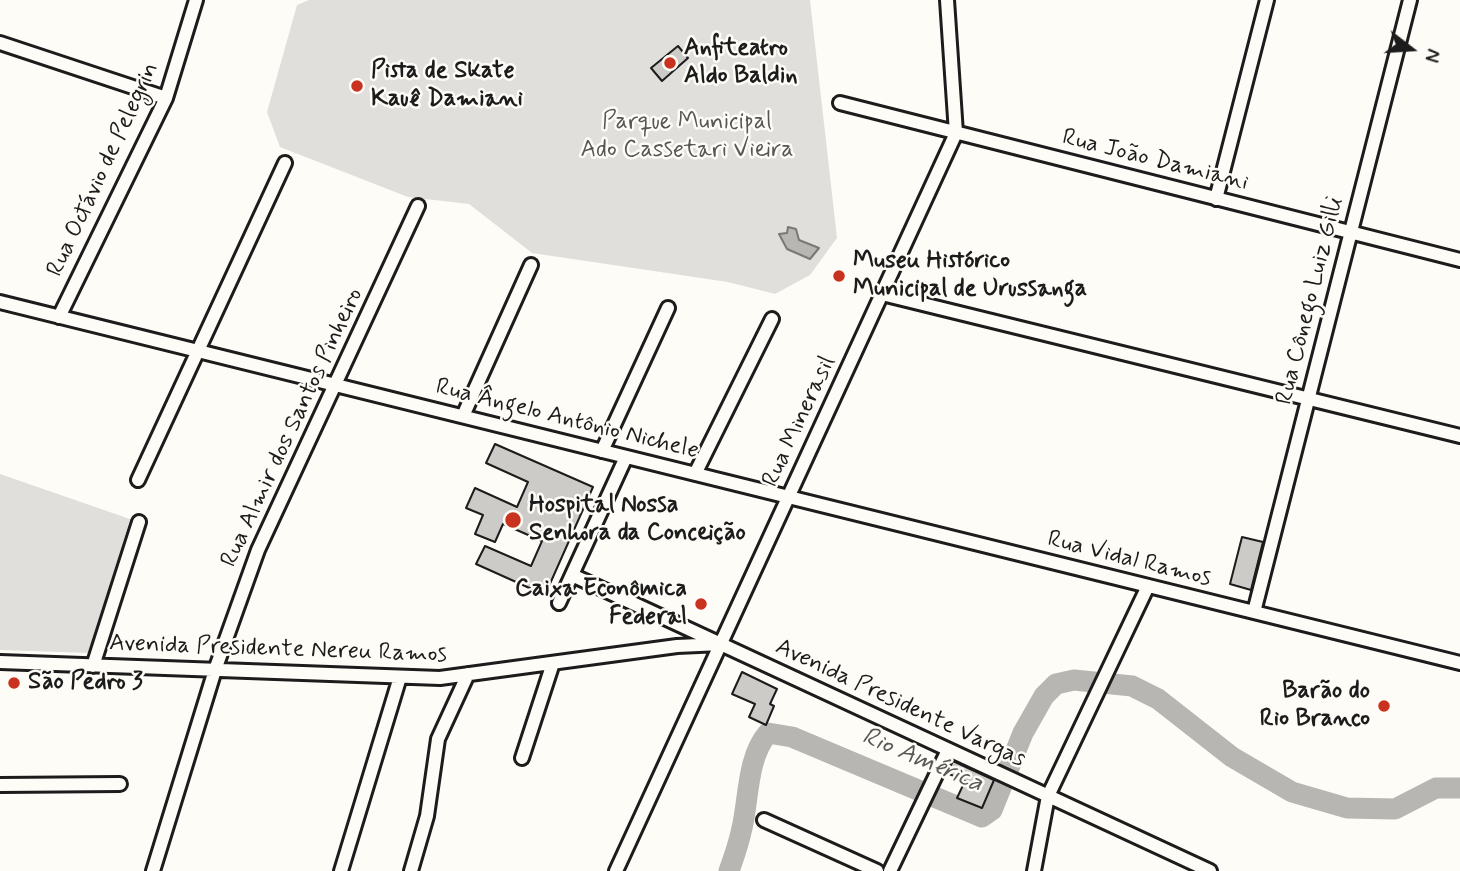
<!DOCTYPE html>
<html>
<head>
<meta charset="utf-8">
<style>
	body { margin:0 }
	#map { position:relative; width:1460px; height:871px; overflow:hidden; background:#fdfcf7; font-family:Mynerve,sans-serif }
	canvas { display:block }
	.north { position:absolute; left:1376px; top:14px; width:70px; height:70px; -webkit-text-stroke:5px #fdfcf7; paint-order:stroke; rotate:107deg; font-size:19px; font-weight:700; line-height:28px; text-align:center; color:#1c1c1c }
	.north::after { content:''; display:block; margin:auto; width:24px; height:32px; background:#1c1c1c; clip-path:polygon(50% 0,100% 100%,50% 72%,0 100%) }
</style>
</head>
<body>
<div id="map">
<canvas width="1460" height="871"></canvas>
<div class="north">N</div>
</div>
<script>
const g = document.querySelector('canvas').getContext('2d');
g.lineJoin = 'round';
function paint(path, color) { g.fillStyle = color; g.fill(path, 'evenodd'); }
function stroke(path, color, width, dash) { g.strokeStyle = color; g.lineWidth = width; g.lineCap = dash ? 'butt' : 'round'; g.setLineDash(dash || []); g.stroke(path); }
function drawText(font, color, halo, rows, align = 'center') {
  g.font = font + ' Mynerve,sans-serif'; g.lineWidth = 5; g.setLineDash([]); g.textBaseline = 'middle'; g.strokeStyle = halo; g.fillStyle = color; for (const [text, x, y, turn = 0] of rows) {
    g.save(); g.translate(x, y); g.rotate((+turn || 0) * Math.PI / 180); g.textAlign = isNaN(turn) ? turn : align; if (halo) g.strokeText(text, 0, 0); g.fillText(text, 0, 0); g.restore();
  }
}
paint(new Path2D(`
	M309 0H810L837 238 810 275 775 294 728 282 532 253 469 204 408 197 280 147 267 112 297 5Z
	M0 474 130 519 89 653 0 650Z`), '#e0dfdb');
const water = new Path2D(`
	M788 227 796 229 799 240 819 248 810 259 787 249 779 234 787 233Z`);
paint(water, '#b7b6b2');
stroke(water, '#797876', 2);
stroke(new Path2D(`
	M729 871C734 857 739 843 742 828 749 798 747 757 768 733L792 737 982 817 992 810 1023 733 1044 696 1056 684 1074 680 1132 686 1158 699 1232 757 1292 792 1347 808 1395 809 1436 788H1460`), '#b7b6b2', 21);
const building = new Path2D(`
	M678 46 688 58 662 81 651 68Z
	M495 444 593 487 545 595 476 564 485 546 531 566 542 541 503 524 495 542 475 534 483 515 466 508 475 488 517 507 528 482 486 463Z
	M1242 537 1263 542 1251 590 1230 584Z
	M742 672 777 689 770 704 774 706 766 725 749 717 755 704 732 694Z
	M953 761 994 780 982 808 957 798 965 781 947 773Z`);
paint(building, '#cccbc8');
stroke(building, '#1c1c1c', 2);
const minor = new Path2D(`
	M0 43 166 98
	M840 103 1460 260
	M1216 199 1267 0
	M882 294 1460 436
	M0 302 1460 663
	M59 317 166 98 196 0
	M463 416 531 265
	M602 451 668 308
	M695 474 772 319
	M138 480 285 163
	M572 575 1210 871
	M559 603 626 457
	M1254 612 1410 0
	M0 662 440 678 677 646 721 644
	M93 666 139 522
	M522 758 553 663
	M0 785 120 784
	M764 820 877 871
	M153 871 215 670 258 550 418 206
	M341 871 400 677
	M411 871 427 816 438 739 468 674
	M616 871 956 133 947 0
	M890 871 948 750
	M1034 871 1048 796 1148 586`);
stroke(minor, '#1c1c1c', 18);
stroke(minor, '#fdfcf7', 12);
for (const [x, y, r, color] of [
	[670,63,7,"#c8321e"],
	[357,86,7,"#c8321e"],
	[839,276,7,"#c8321e"],
	[513,520,9,"#c8321e"],
	[701,604,7,"#c8321e"],
	[14,683,7,"#c8321e"],
	[1384,706,7,"#c8321e"]
]) { const dot = new Path2D(); dot.arc(x, y, r, 0, 2 * Math.PI); g.fillStyle = color; g.fill(dot); stroke(dot, '#fdfcf7', 2.5); }
drawText('bold 24px', '#1c1c1c', '#fdfcf7', [
	["Anfiteatro",684,49],
	["Aldo Baldin",684,77],
	["Pista de Skate",371,72],
	["Kauê Damiani",371,100],
	["Museu Histórico",853,262],
	["Municipal de Urussanga",853,290],
	["Hospital Nossa",529,506],
	["Senhora da Conceição",529,534],
	["Caixa Econômica",687,590,"right"],
	["Federal",687,618,"right"],
	["São Pedro 3",28,683],
	["Barão do",1370,692,"right"],
	["Rio Branco",1370,720,"right"]
], 'left');
drawText('24px', '#575655', '#fdfcf7', [
	["Parque Municipal",687,123],
	["Ado Cassetari Vieira",687,151]
]);
drawText('24px', '#1c1c1c', '#fdfcf7', [
	["Rua João Damiani",1155,161,14],
	["Rua Octávio de Pelegrin",104,170,-65],
	["Rua Cônego Luiz Gilli",1311,301,-76],
	["Rua Ângelo Antônio Nichele",567,420,14],
	["Rua Minerasil",800,422,-65],
	["Rua Almir dos Santos Pinheiro",293,428,-65],
	["Rua Vidal Ramos",1129,560,14],
	["Avenida Presidente Nereu Ramos",278,650,2],
	["Avenida Presidente Vargas",900,704,25]
]);
drawText('italic 26px', '#5a5a58', '#fdfcf7', [
	["Rio América",922,761,23]
]);
</script>
</body>
</html>
